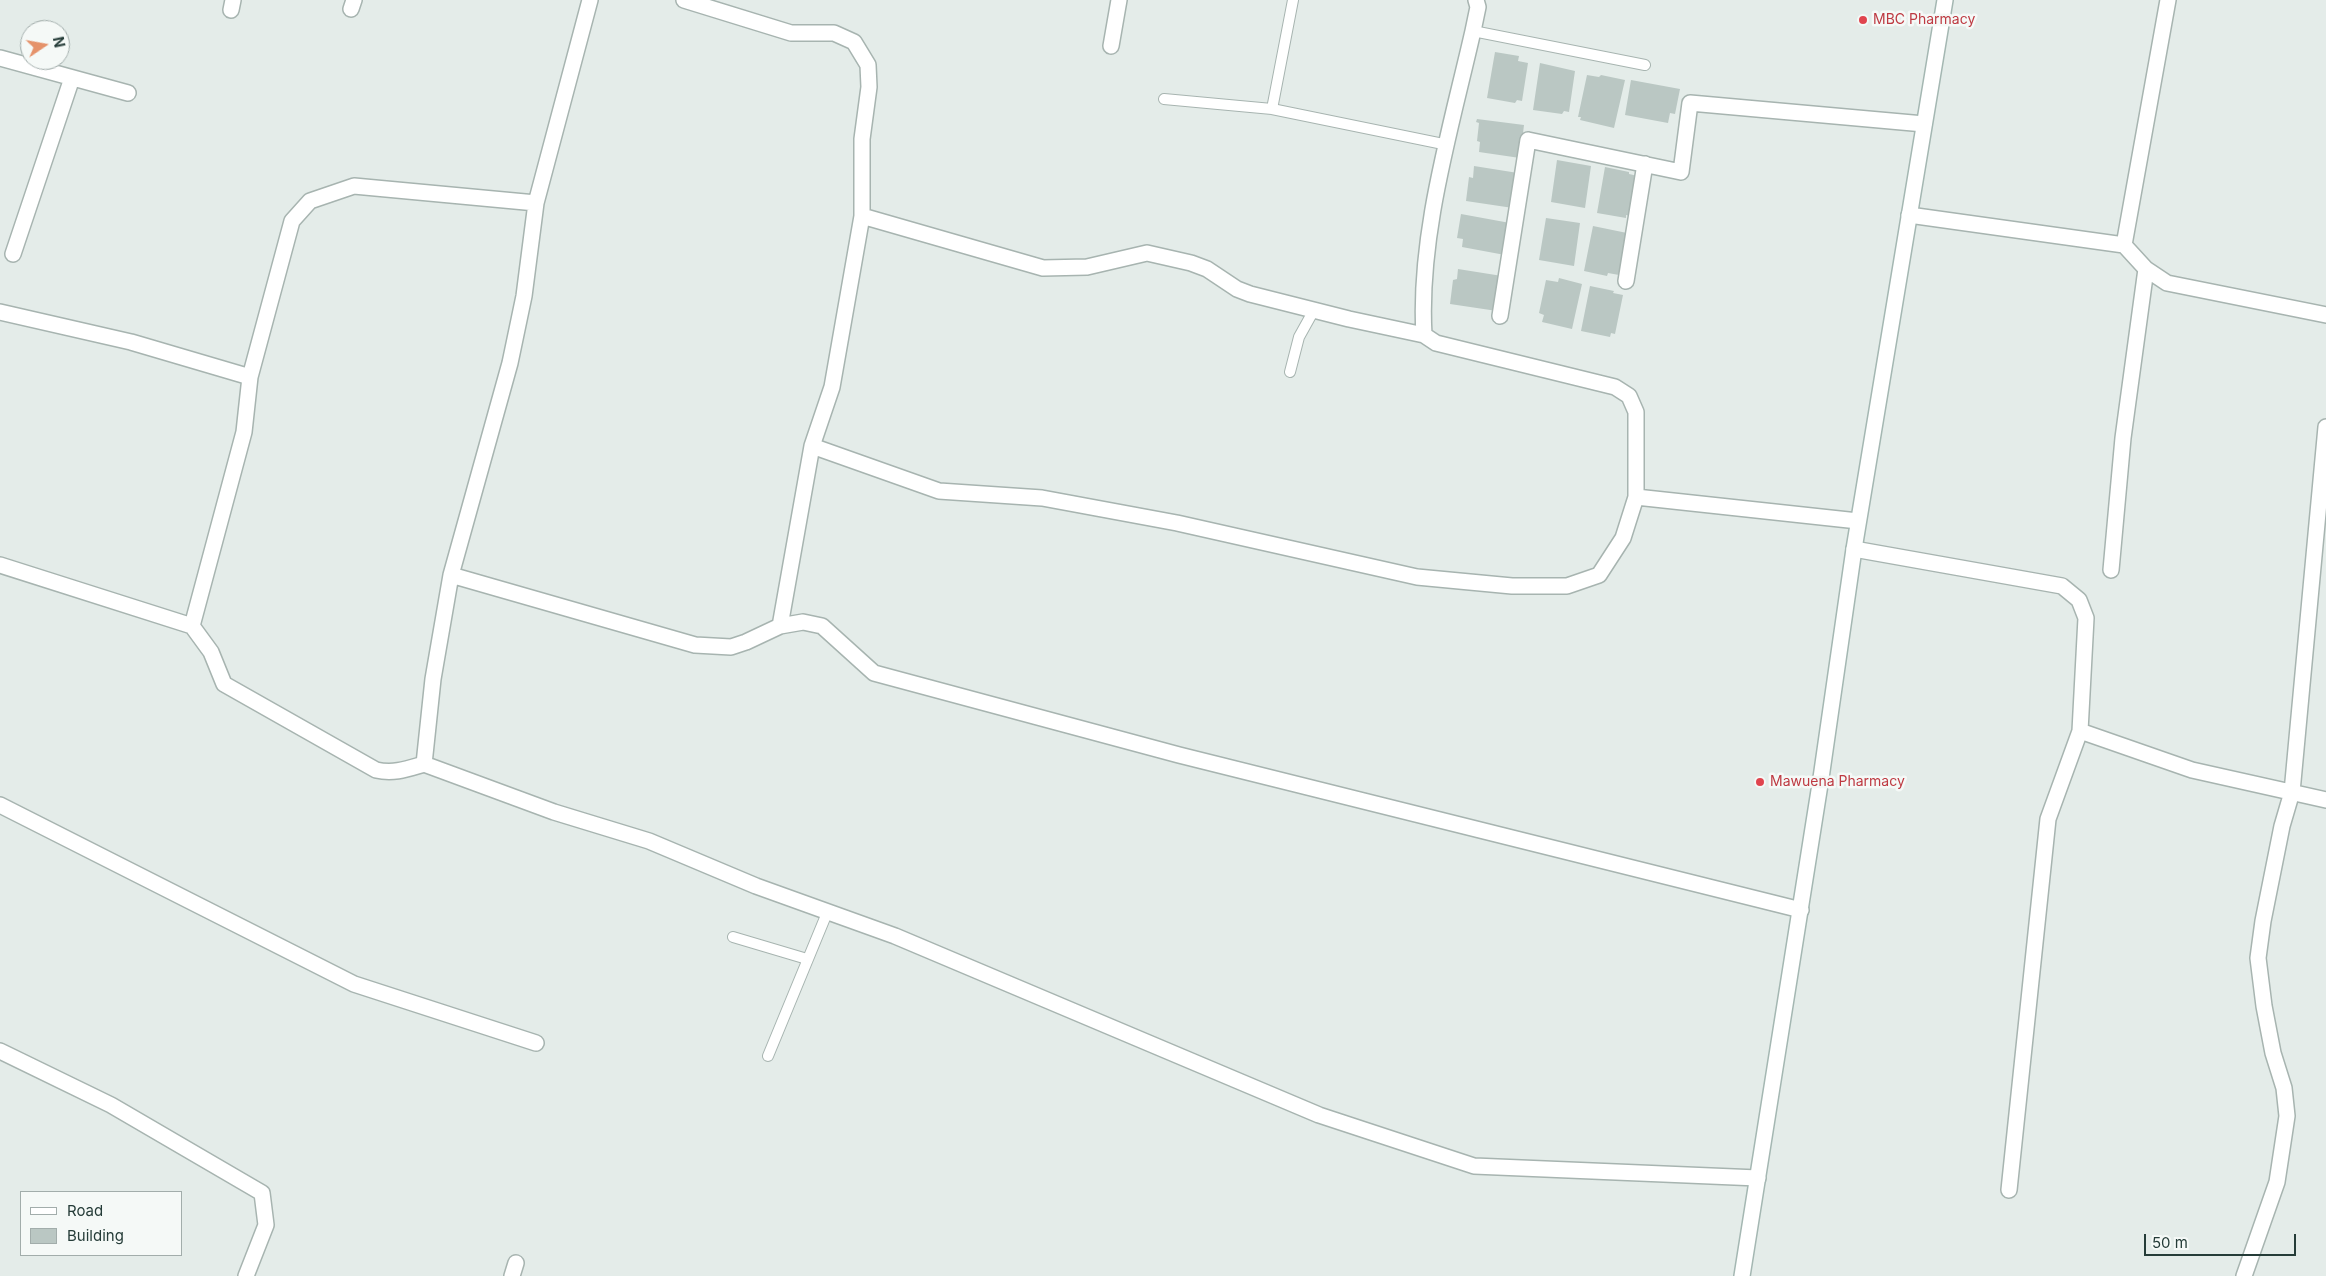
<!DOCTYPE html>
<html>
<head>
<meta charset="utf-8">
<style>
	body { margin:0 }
	#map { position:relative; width:2326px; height:1276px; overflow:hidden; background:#e4ece9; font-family:Inter,sans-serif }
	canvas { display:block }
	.legend { position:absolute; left:20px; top:1191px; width:162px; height:65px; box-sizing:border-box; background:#f5f9f7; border:1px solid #a2adab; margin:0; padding:6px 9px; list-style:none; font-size:15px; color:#253c38 }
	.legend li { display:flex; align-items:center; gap:10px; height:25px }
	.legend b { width:25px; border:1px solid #a2adab }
	.north { position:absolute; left:20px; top:20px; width:50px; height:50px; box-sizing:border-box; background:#f5f9f7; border:1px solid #a2adab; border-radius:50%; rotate:78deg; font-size:14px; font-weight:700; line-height:20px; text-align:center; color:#253c38 }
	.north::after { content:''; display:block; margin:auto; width:18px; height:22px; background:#e5926a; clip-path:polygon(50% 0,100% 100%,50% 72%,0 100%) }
	.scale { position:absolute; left:2144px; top:1234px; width:152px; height:22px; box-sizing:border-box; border:2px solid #253c38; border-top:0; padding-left:6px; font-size:15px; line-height:18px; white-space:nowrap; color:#253c38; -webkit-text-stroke:4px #f5f9f7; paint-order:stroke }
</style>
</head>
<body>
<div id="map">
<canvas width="2326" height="1276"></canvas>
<ul class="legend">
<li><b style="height:6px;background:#fff"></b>Road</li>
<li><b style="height:14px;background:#bac7c3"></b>Building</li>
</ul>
<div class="north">N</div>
<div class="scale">50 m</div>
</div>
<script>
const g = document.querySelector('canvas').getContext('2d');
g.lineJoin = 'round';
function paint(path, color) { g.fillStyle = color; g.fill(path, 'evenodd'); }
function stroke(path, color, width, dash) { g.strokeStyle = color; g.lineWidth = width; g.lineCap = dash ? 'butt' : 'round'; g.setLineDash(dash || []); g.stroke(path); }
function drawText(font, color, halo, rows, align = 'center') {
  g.font = font + ' Inter,sans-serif'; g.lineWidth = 5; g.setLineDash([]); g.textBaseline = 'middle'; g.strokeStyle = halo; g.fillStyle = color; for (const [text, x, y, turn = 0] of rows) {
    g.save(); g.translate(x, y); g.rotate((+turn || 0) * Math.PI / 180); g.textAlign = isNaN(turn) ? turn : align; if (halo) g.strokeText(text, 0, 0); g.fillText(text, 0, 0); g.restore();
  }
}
paint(new Path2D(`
	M1495 52 1519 56 1518 61 1528 63 1522 101 1517 100 1515 103 1487 98Z
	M1540 63 1575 71 1569 112 1564 111 1562 114 1533 110Z
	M1587 75 1599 77 1601 75 1625 80 1614 128 1580 120 1581 117H1578Z
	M1631 80 1680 89 1675 114 1670 113 1668 123 1625 115Z
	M1477 119 1524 125 1520 158 1479 152 1480 142 1477 141 1479 123 1476 122Z
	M1557 160 1591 166 1585 208 1551 202Z
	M1474 166 1518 173 1513 208 1466 201 1469 177 1473 178Z
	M1605 167 1629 172V174L1638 176 1631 216 1626 215V218L1597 213Z
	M1461 214 1510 223 1505 255 1462 247 1463 239 1457 238Z
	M1546 218 1580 223 1574 266 1539 260Z
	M1593 226 1627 233 1619 275 1608 273 1607 276 1584 271Z
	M1458 269 1502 276 1497 311 1450 304 1453 280 1457 279Z
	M1559 278 1582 284 1572 329 1542 322 1544 315 1539 313 1546 280 1558 282Z
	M1590 286 1614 291 1613 293 1623 295 1615 334 1611 333 1610 337 1581 331Z`), '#bac7c3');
const service = new Path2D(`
	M1473 31 1645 65
	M1164 99 1272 109 1448 145
	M1272 109 1293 0
	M1290 372 1299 337 1314 310
	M733 937 807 959
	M768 1056 827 913`);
const minor = new Path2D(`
	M590 0 536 203 524 296 510 363 451 575 433 679 424 764 554 812 649 841 756 886 895 936 1319 1115 1474 1166 1758 1178
	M684 0 791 33H834L854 42 868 65 869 87 862 139V216L832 387 812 446 780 626
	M1476 0 1478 7 1473 31C1451 128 1418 236 1424 335L1436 343 1615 387 1629 396 1636 412V497L1858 521
	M351 9 354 0
	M231 10 233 0
	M1111 46 1119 0
	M0 58 128 93
	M1909 215 2124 245 2168 0
	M862 216 1043 268 1087 267 1147 253 1191 263 1207 269 1237 289 1250 294 1349 319 1424 335
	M2124 245 2146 269 2167 283 2326 315
	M13 254 72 78
	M1626 281 1645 164
	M0 312 131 342 250 377
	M1500 316 1528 140 1681 172 1690 103 1924 124
	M812 446 939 491 1042 498 1177 523 1417 577 1512 586H1567L1599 575 1623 538 1636 497
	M1854 549 2062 586 2079 600 2086 618 2080 731 2192 770 2326 800
	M0 565 192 626 211 652 224 684 376 770C394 774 407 769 424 764
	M2111 570 2123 438 2146 269
	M451 575 695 645 731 647 746 642 780 626 803 622 822 626 874 673 1179 755 1801 910
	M192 626 244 432 250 377 292 221 310 201 354 186 536 203
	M0 805 354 984 536 1043
	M0 1051 111 1105 262 1193 266 1225 246 1276
	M2009 1190 2048 819 2080 731
	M512 1276 516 1263
	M2244 1276 2277 1182 2287 1116 2284 1088 2273 1053 2264 1006 2258 958 2263 921 2282 826 2292 792 2326 427`);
const secondary = new Path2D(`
	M1742 1276 1821 778 1854 549 1945 0`);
stroke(service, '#a7b4b0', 12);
stroke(minor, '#a7b4b0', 18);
stroke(secondary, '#a4b7b2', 18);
stroke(service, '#fff', 10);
stroke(minor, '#fff', 15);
stroke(secondary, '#fff', 15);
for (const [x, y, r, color] of [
	[1863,20,5,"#e0444e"],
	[1760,782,5,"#e0444e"]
]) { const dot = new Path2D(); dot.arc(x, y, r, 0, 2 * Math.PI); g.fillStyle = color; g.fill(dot); stroke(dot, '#f5f9f7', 2); }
drawText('14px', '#be3a42', '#f5f9f7', [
	["MBC Pharmacy",1873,20],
	["Mawuena Pharmacy",1770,782]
], 'left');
</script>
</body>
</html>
